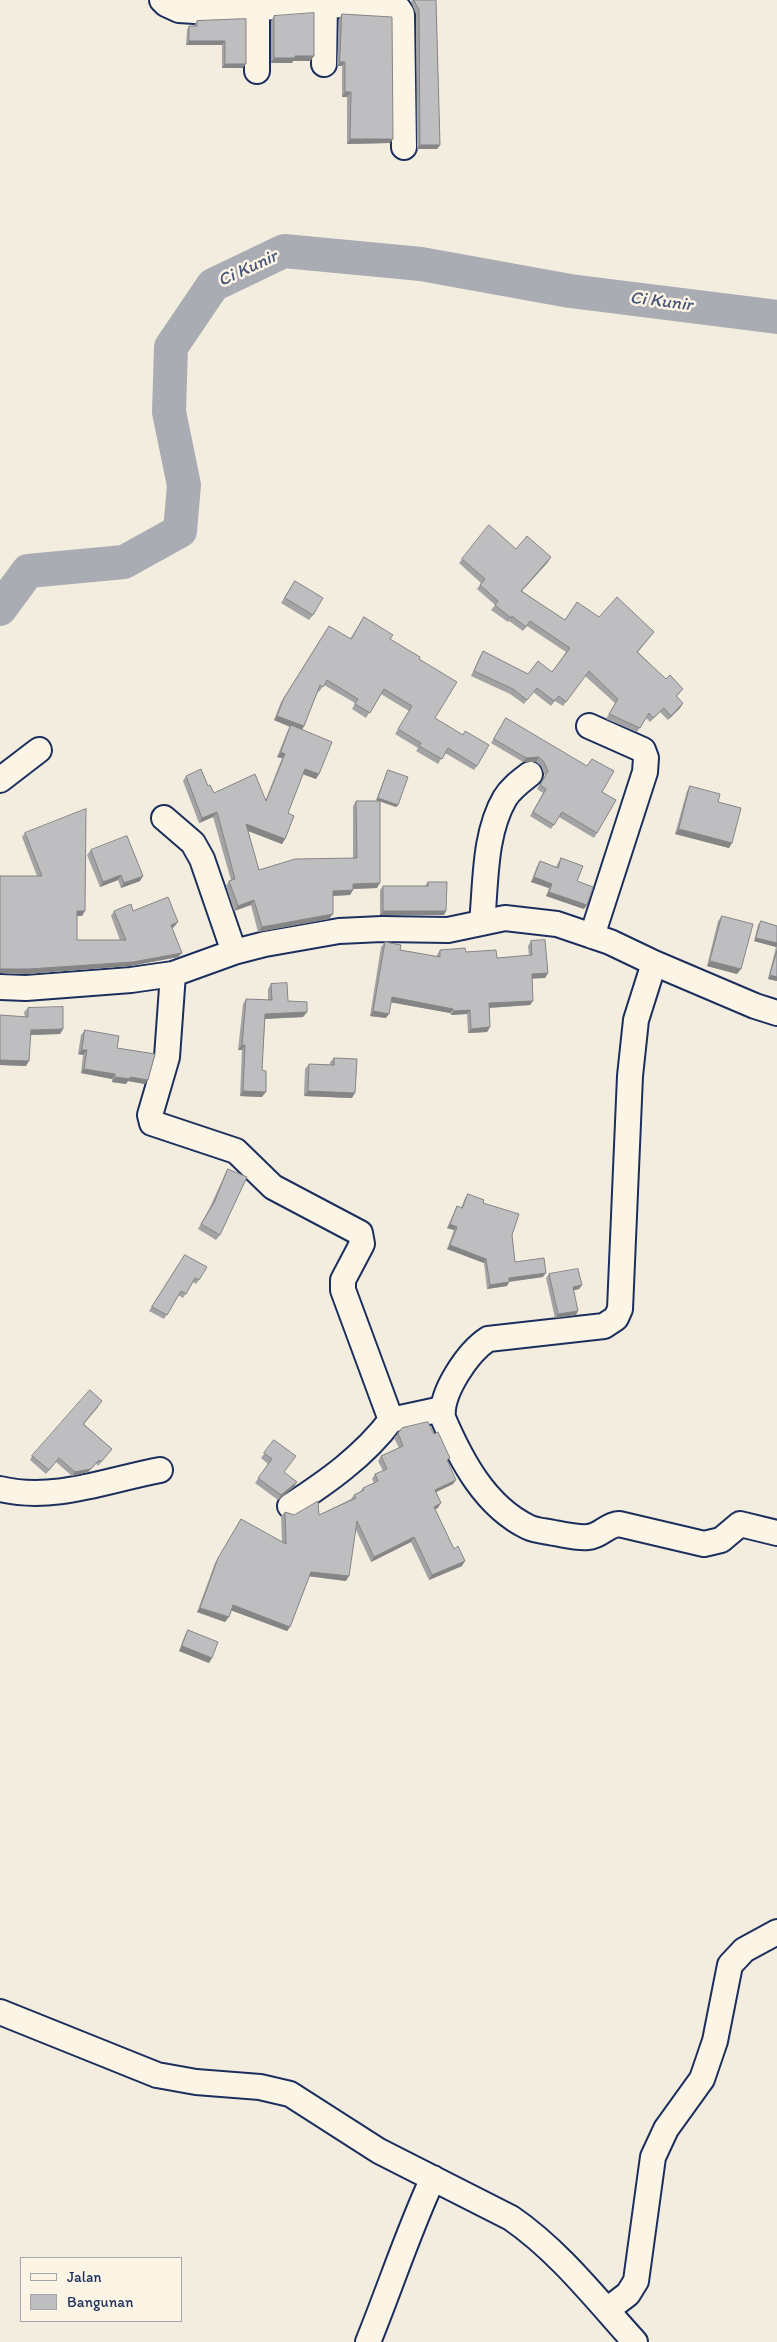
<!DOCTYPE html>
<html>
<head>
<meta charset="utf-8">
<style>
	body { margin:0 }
	#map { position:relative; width:777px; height:2342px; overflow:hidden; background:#f3ede0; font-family:Itim,sans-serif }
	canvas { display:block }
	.legend { position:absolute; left:20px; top:2257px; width:162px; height:65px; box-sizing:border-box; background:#fcf5e5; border:1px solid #a2a6af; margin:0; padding:6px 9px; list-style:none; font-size:15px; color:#1b2f5e }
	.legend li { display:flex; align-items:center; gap:10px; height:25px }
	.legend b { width:25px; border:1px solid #a2a6af }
</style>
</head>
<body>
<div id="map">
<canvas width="777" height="2342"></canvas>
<ul class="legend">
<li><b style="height:6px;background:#fcf5e5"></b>Jalan</li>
<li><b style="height:14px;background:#bebec0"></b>Bangunan</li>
</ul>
</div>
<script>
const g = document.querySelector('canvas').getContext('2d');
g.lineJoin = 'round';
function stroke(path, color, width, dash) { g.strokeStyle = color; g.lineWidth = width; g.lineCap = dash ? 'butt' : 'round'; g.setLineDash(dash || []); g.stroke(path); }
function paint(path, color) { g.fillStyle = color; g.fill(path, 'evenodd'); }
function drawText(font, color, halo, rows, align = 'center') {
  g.font = font + ' Itim,sans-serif'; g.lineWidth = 5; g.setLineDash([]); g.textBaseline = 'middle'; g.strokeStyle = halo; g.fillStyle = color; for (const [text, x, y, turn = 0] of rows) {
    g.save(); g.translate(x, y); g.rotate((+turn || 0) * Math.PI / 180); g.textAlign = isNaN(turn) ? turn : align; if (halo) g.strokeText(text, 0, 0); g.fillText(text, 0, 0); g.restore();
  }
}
stroke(new Path2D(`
	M0 609 28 571 124 562 180 531 184 485 169 412 171 347 213 285 284 251 421 264 570 291 777 317`), '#a9acb3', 34);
const minor = new Path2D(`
	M162 0 166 4 179 10 210 12 314 4 398 8 402 14 404 147
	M257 8V71
	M324 64 325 5
	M589 726 643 750 646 758 645 772 592 936
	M0 780 39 750
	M164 818 193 843 202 859 234 952
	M482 923C486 882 484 834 505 798 511 788 521 781 530 774
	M654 963 636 1020 630 1076 620 1309 616 1318 604 1326 488 1339C468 1352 440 1393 443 1418 461 1460 485 1506 528 1527 536 1531 546 1531 554 1533 566 1535 577 1538 588 1537 601 1536 606 1525 619 1524L704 1544 721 1540 740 1524 777 1533
	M173 974 167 1057 150 1115 152 1123 236 1151 273 1187 360 1233 362 1244 343 1280V1290L391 1420C364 1456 327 1482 290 1506
	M0 987 26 988 131 980 173 974 234 952 265 944 339 931 382 929 448 930 505 918 557 924 610 942 654 963 755 1006 777 1013
	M391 1420 442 1409
	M0 1489C54 1502 107 1480 160 1470
	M0 2012 157 2075 196 2082 260 2087 290 2094 379 2151 511 2218C559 2251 596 2299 635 2342
	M607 2310 628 2294 636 2281 653 2157 666 2129 702 2079 715 2041 730 1965 744 1950 777 1932
	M368 2342C390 2288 408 2232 433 2178`);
stroke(minor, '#1b2f5e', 28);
stroke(minor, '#fcf5e5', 24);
paint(new Path2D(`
	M412 0H436L440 145 437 149H417L416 14 411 2Z
	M342 14 390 143 347 144V97H342V66H337L339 19Z
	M274 16 314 56 310 61H293L292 63H271V21Z
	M246 19 243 68H222V45H186L187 30 189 26H194L197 21Z
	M516 549 548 562 522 591 564 620 599 617 651 636 638 652 680 693 677 696 683 703 680 708 668 720 660 712 650 722 646 718 637 732 606 719 615 703 585 676 563 706 555 701 551 706 533 692 524 704 510 694 471 676 480 656 483 651 528 674 552 672 566 652 527 626 523 631 509 621 508 622 491 610 495 605 477 589 481 583 459 563 462 559Z
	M295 581 313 615 309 620 281 603Z
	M364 617 390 639 419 659 435 718 477 766 474 770 445 753 438 764 416 751 418 748 395 734 409 711 381 694 366 718 352 709 355 703 324 685 319 692 318 691 304 726 302 730 316 779 303 774 288 813 285 839 282 844 248 831 259 870 353 858V806L356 801H378L376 800 387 772 388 770 398 805 396 807 380 801 377 888 353 889 350 895 333 896 329 919 258 932 251 905 234 911 226 886 229 881 231 880 213 817 199 823 183 781 186 776 208 786 214 793 266 799 282 758 277 757 288 730 290 727 274 720 281 702 326 631 350 639Z
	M506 718 602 792 597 833 594 838 559 817 551 829 530 816 543 793 537 789 545 776 541 766 536 762H523L491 743Z
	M690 786 718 802 729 848 675 834 687 791Z
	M25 833 82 916H77V940H120L111 916 114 911H133L174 927 172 928 178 957 130 966 26 974 0 973 37 876 22 837Z
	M91 850 140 881 121 888 118 880 100 887 87 855Z
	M561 858 577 881 584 909 546 896 549 888 531 882 537 866 540 861 556 867 558 863Z
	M428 882 446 911 444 915H380V890L383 886H425Z
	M722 916 737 974 707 966 718 921Z
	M761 921 777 926V981L768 979 776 947 754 941 758 925Z
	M531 941 548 973 545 978H532L530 1005 489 1008 490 1027 487 1032 468 1033 467 1014 451 1015 450 1013 391 1002 386 1018 370 1016 381 947 385 942 400 950 437 957V955L440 950 466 952 497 958 529 956 528 946Z
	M271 984 288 1001 307 1012 303 1017 265 1019 262 1070V1097L240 1096 242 1050H238L243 1004 246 999 268 1000V989Z
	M28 1008 63 1029 60 1034 31 1035 26 1066 0 1065V1015L25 1017 24 1012Z
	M85 1030 117 1048 145 1084 128 1081 126 1084 112 1082V1079L81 1073 83 1055 78 1054 81 1035Z
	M334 1058 352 1098 304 1096 305 1069 309 1064 330 1065V1062Z
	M228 1169 220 1235 216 1240 198 1229 210 1207 225 1174Z
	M468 1194 483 1203 512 1235 515 1262 543 1277 509 1282 507 1286 487 1289 484 1263 447 1249 454 1230 447 1228 455 1210 457 1206 461 1208 465 1198Z
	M185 1255 199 1280 196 1284 193 1282 183 1298 178 1295 164 1319 149 1311Z
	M549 1274 582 1285 579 1289 574 1290 576 1315 555 1318 546 1278Z
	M100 1405 84 1424 112 1449 98 1466 96 1463 88 1472 72 1476 56 1462 46 1474 30 1460 32 1456Z
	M402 1428 448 1462 453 1484 436 1492 438 1508 435 1509 462 1566 429 1580 411 1542 371 1562 356 1530 346 1581 309 1576 290 1627 287 1631 231 1610 225 1622 197 1612 215 1563 241 1519 282 1542 281 1516 285 1512 294 1515H319L351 1499 354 1495 360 1492 363 1488 374 1483 372 1479 375 1474 383 1471 378 1461 381 1456 399 1448 394 1438Z
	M274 1440 284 1472 294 1487 278 1500 255 1483 268 1464 261 1458Z
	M188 1630 209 1663 179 1651 185 1635Z`), '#a3a3a5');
paint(new Path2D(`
	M189 41H225L222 45H186Z
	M295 56H314L310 61H293L292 63H271L274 58Z
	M340 62H345L342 66H337Z
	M225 64H246L243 68H222Z
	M345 92H351L347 97H342Z
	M350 139H393L390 143 347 144Z
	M420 145H440L437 149H417Z
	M551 557 548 562 518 595 521 591Z
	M683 703 680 708 668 720 671 716Z
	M277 716 304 726 301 731 274 720Z
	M281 752 285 754 282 758 277 757Z
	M539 757 536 762H523L526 758Z
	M305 769 319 774 316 779 302 774Z
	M378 798 398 805 396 807 376 800Z
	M217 812 213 817 199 823 202 818Z
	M246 824 285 839 282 844 243 829Z
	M679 829 732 843 729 848 675 834Z
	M121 875 118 880 100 887 103 882Z
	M143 876 140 881 121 888 124 883Z
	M534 877 552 884 549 888 531 882Z
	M380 883 377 888 350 889 353 884Z
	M353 890 350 895 329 896 333 891Z
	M549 892 587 905 584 909 546 896Z
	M254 900 251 905 234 911 238 906Z
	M77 911H85L82 916H74Z
	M383 911H446L444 915H380Z
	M333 914 329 919 258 932 262 927Z
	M178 922 174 927 167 930 171 925Z
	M756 938 777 943V946L776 947 754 941Z
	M182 953 178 957 130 966 26 974 0 973V969H3Z
	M710 961 741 969 737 974 707 966Z
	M548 973 545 978 528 979 532 974Z
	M770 975 777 977V981L768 979Z
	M392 997 453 1009 450 1013 389 1002Z
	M533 1001 530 1005 486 1008 489 1003Z
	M470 1010 467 1014 451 1015 454 1011Z
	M373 1011 389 1014 386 1018 370 1016Z
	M307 1012 303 1017 262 1019 265 1014Z
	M490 1027 487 1032 468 1033 471 1029Z
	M63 1029 60 1034 28 1035 31 1030Z
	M242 1045H245L242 1050H238Z
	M82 1050H87L83 1055 78 1054Z
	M0 1060 29 1061 26 1066 0 1065Z
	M84 1069 115 1074 112 1079 81 1073Z
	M115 1077H130L148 1080 145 1084 128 1081 126 1084 112 1082Z
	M243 1091 266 1092 262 1097 240 1096Z
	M308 1091 355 1093 352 1098 304 1096Z
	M450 1224 457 1227 454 1230 447 1228Z
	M450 1245 486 1259 484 1263 447 1249Z
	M546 1273 543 1277 506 1282 509 1278Z
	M509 1282 507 1286 487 1289 490 1285Z
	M582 1285 579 1289 571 1291 573 1287Z
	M578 1311 576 1315 555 1318 558 1314Z
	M99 1460 88 1472 72 1476 75 1472Z
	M456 1480 453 1484 432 1494 435 1490Z
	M297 1482 294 1487 278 1500 281 1495Z
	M441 1503 438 1508 431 1511 434 1507Z
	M414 1537 411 1542 371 1562 374 1557Z
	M465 1561 462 1566 429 1580 432 1575Z
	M311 1572 349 1576 346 1581 307 1576Z
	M233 1605 290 1627 287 1631 230 1610Z
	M200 1608 229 1617 225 1622 197 1612Z
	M182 1646 212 1658 209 1663 179 1651Z`), '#858586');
const building = new Path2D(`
	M414 0H436L440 145H420L419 10Z
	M314 13V56H295V58H274V16Z
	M342 14 392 17 393 139H350L351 92H345V62H340Z
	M246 19V64H225V41H189V26H197V21Z
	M489 525 516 549 527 536 551 557 521 591 565 620 577 602 599 617 617 597 654 632 637 652 666 679 670 675 683 689 676 696 683 703 671 716 664 708 653 718 649 713 640 728 609 714 618 699 589 671 566 702 559 696 554 701 537 688 527 700 513 689 474 671 483 651 528 674 538 661 552 672 570 648 530 621 526 627 512 616 511 618 495 605 498 601 480 585 485 579 462 559Z
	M295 581 323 598 313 615 285 598Z
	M364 617 393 635 390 639 420 657 419 659 457 682 435 718 463 735 465 731 489 745 477 766 448 748 442 759 419 746 421 743 398 729 412 706 384 689 370 713 355 704 358 699 327 680 323 687 320 685 304 726 277 716 284 698 329 626 351 639Z
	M506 718 587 766 592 759 614 771 602 792 616 800 597 833 562 812 554 825 533 812 546 789 540 785 548 771 544 762 539 757 526 758 494 739Z
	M291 725 332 742 319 774 305 769 288 813 294 816 285 839 246 824 259 870 295 859 357 858 356 801H380V883L353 884V890L333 891V914L262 927 254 900 238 906 229 881 235 879 217 812 202 818 186 776 201 769 208 786 210 785 214 793 255 774 266 801 285 754 281 752Z
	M388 770 408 777 398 805 378 798Z
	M690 786 720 794 718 802 741 808 732 843 679 829Z
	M86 809 85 911H77V940H126L114 911 131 904 133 911 168 897 178 922 171 925 182 953 133 962 29 969H0V876H42L25 833Z
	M127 836 143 876 124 883 121 875 103 882 91 850Z
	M561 858 583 866 577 881 593 887 587 905 549 892 552 884 534 877 540 861 558 868Z
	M428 882H447L446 911H383V886H428Z
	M722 916 753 924 741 969 710 961Z
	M761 921 777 926V943L756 938Z
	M545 940 548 973 532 974 533 1001 489 1003 490 1027 471 1029 470 1010 454 1011 453 1009 392 997 389 1014 373 1011 385 942 401 945 400 950 440 957V950L465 948 466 952 496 950 497 958 532 955 531 941Z
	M777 951V977L770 975Z
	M287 983 288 1001 307 1002V1012L265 1014 262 1070 266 1071V1092L243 1091 245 1045H242L246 999 272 1000 271 984Z
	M63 1007V1029L31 1030 29 1061 0 1060V1015L28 1017V1008Z
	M85 1030 119 1036 117 1048 155 1054 148 1080 130 1077V1079L115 1077V1074L84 1069 87 1050H82Z
	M334 1058 357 1059 355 1093 308 1091 309 1064 334 1065Z
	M228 1169 247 1177 220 1235 201 1224 214 1203Z
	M468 1194 484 1200 483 1203 519 1214 512 1235 515 1262 544 1258 546 1273 509 1278V1282L490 1285 486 1259 450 1245 457 1227 450 1224 457 1206 462 1208Z
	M185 1255 207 1267 199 1280 195 1278 186 1294 181 1291 167 1315 152 1307Z
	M578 1269 582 1285 573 1287 578 1311 558 1314 549 1274Z
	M90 1390 102 1401 83 1424 112 1449 101 1462 99 1460 91 1469 75 1472 59 1458 49 1470 32 1456Z
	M428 1422 434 1434 438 1432 450 1458 447 1460 456 1480 435 1490 441 1503 434 1507 454 1549 458 1546 465 1561 432 1575 414 1537 374 1557 357 1521 349 1576 311 1572 290 1627 233 1605 229 1617 200 1608 218 1558 241 1519 286 1544 285 1512 294 1515 318 1501 319 1515 356 1498 354 1495 364 1490 363 1488 378 1481 375 1474 387 1469 381 1456 403 1446 398 1433 402 1428Z
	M274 1440 296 1456 284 1472 297 1482 281 1495 258 1478 272 1459 264 1453Z
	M188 1630 218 1642 212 1658 182 1646Z`);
paint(building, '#bebec0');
stroke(building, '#858586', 1);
drawText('italic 18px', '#465478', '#fcf5e5', [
	["Ci Kunir",248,269,-25],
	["Ci Kunir",661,302,7]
]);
</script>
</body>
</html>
